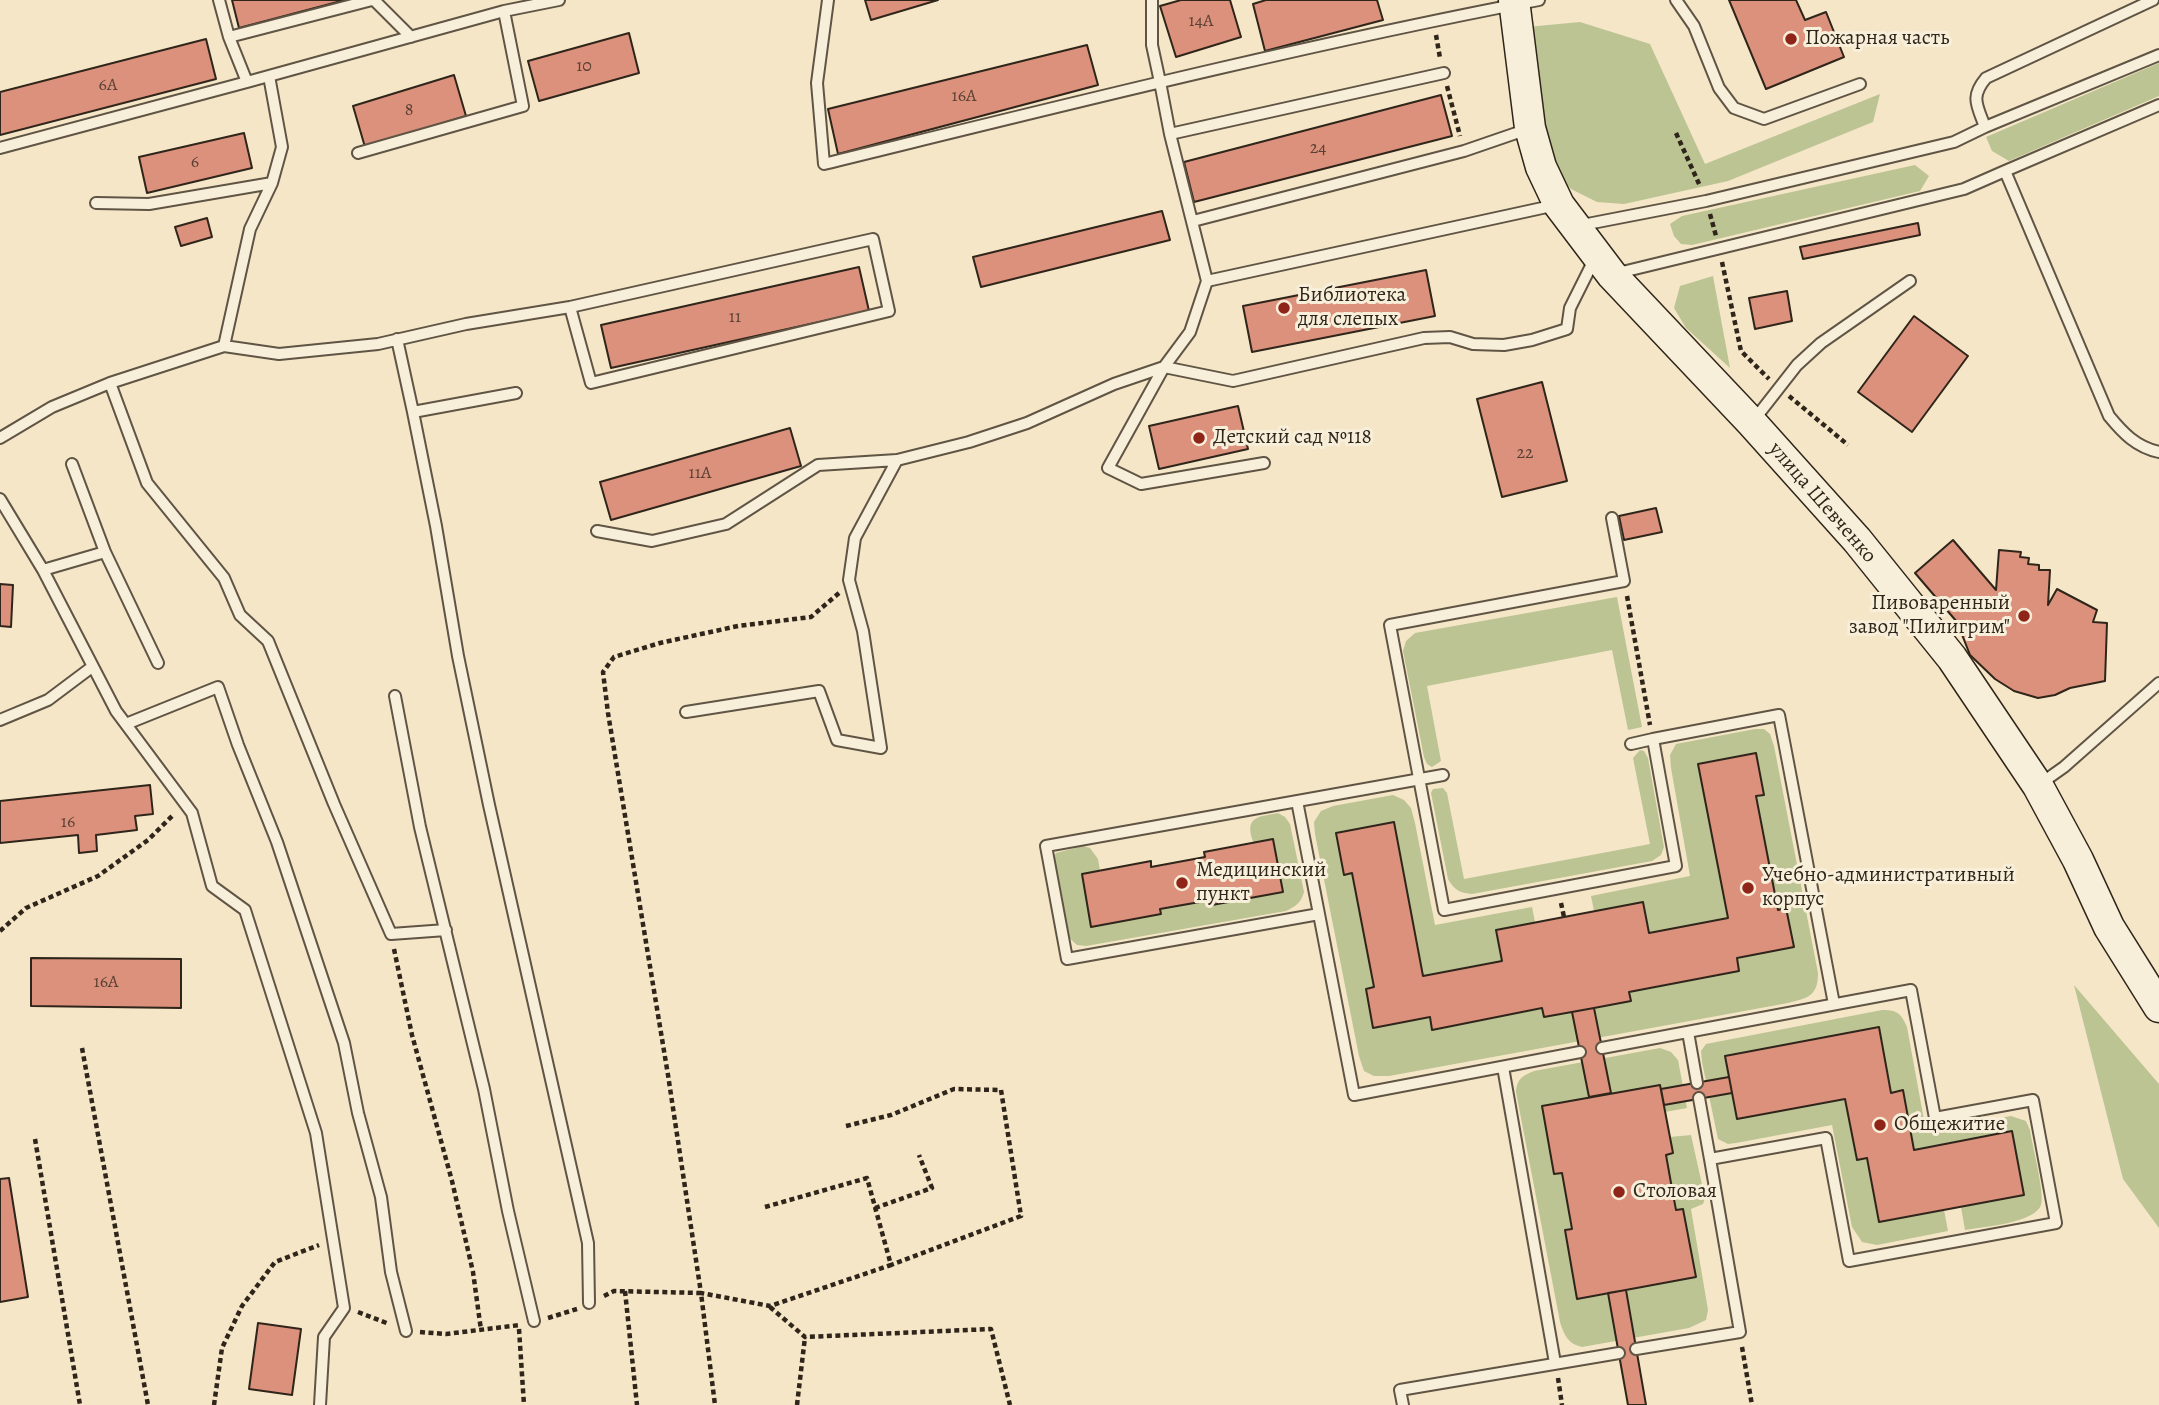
<!DOCTYPE html>
<html>
<head>
<meta charset="utf-8">
<style>
	body { margin:0 }
	canvas { display:block; background:#f4e6c6 }
</style>
</head>
<body>
<canvas width="2159" height="1405"></canvas>
<script>
const g = document.querySelector('canvas').getContext('2d');
g.lineJoin = 'round';
function paint(path, color) { g.fillStyle = color; g.fill(path, 'evenodd'); }
function stroke(path, color, width, dash) { g.strokeStyle = color; g.lineWidth = width; g.lineCap = dash ? 'butt' : 'round'; g.setLineDash(dash || []); g.stroke(path); }
function drawText(font, color, halo, rows, align = 'center') {
  g.font = font + ' Alegreya,serif'; g.lineWidth = 6; g.setLineDash([]); g.textBaseline = 'middle'; g.strokeStyle = halo; g.fillStyle = color; for (const [text, x, y, turn = 0] of rows) {
    g.save(); g.translate(x, y); g.rotate((+turn || 0) * Math.PI / 180); g.textAlign = isNaN(turn) ? turn : align; if (halo) g.strokeText(text, 0, 0); g.fillText(text, 0, 0); g.restore();
  }
}
paint(new Path2D(`
	M1580 22 1650 44 1705 164 1880 94 1873 122 1728 181 1624 204 1597 202 1571 189 1551 169 1527 27Z
	M2159 63V96L2009 161 1992 151 1986 137Z
	M1915 165 1929 176 1920 191 1692 245 1681 244 1674 236 1670 224 1682 216Z
	M1713 276 1730 368 1686 328 1674 308 1680 286Z
	M1617 597 1642 727 1628 730 1612 650 1427 686 1441 761 1432 767 1427 764 1424 757 1403 651 1406 641 1415 633Z
	M1755 729H1764L1770 734 1774 746 1818 973C1818 996 1808 998 1788 1003L1389 1076H1374L1364 1071 1359 1056 1315 834 1314 822 1321 811 1333 806 1393 795 1404 800 1411 808 1415 823 1435 925 1532 907 1535 922 1496 930 1502 961 1423 976 1394 823 1344 875 1352 873 1374 987 1366 989 1373 1028 1430 1017 1433 1029 1542 1008 1544 1017 1630 1001 1629 992 1739 971 1737 958 1793 947 1785 908 1778 910 1756 796 1764 794 1755 753 1698 764 1728 918 1649 933 1643 902 1594 911 1591 896 1690 876 1671 768 1670 755 1676 744Z
	M1640 750 1644 751 1648 758 1664 847 1661 855 1652 861 1472 894C1460 893 1454 890 1448 879L1431 793 1433 789 1443 788 1447 793 1464 879 1650 844 1633 758Z
	M1278 813 1285 817 1290 824 1304 892C1301 903 1296 906 1286 911L1086 946 1077 945 1066 935 1053 859 1056 853 1083 846 1090 848 1098 859 1100 871 1082 874 1092 927 1161 914 1160 909 1211 900 1213 905 1282 893C1276 879 1242 837 1252 822 1257 815 1270 815 1278 813Z
	M2074 985 2159 1084V1228L2123 1179Z
	M1882 1010C1897 1010 1901 1013 1907 1027L1926 1131 2011 1116 2026 1121 2030 1130C2032 1145 2045 1193 2041 1205 2035 1223 1982 1227 1965 1230L1961 1207 2024 1195 2012 1132 1914 1150 1902 1090 1891 1093 1879 1028 1725 1056 1737 1119 1845 1099 1856 1159 1867 1158 1879 1222 1944 1210 1948 1231 1877 1245 1862 1242 1852 1227 1832 1125 1736 1143 1728 1144 1718 1139 1702 1062 1701 1051 1706 1044Z
	M1660 1048 1671 1052 1678 1060 1687 1108 1665 1112 1660 1085 1542 1106 1554 1174 1562 1173 1572 1229 1565 1231 1577 1299 1695 1277 1683 1209 1676 1210 1666 1155 1673 1153 1670 1137 1691 1135 1705 1198 1703 1204 1691 1209 1708 1310 1706 1320 1689 1328 1582 1347C1568 1344 1564 1335 1560 1322L1516 1092C1517 1079 1522 1076 1534 1071Z`), '#bcc494');
const building = new Path2D(`
	M232 0H345L239 28Z
	M865 0H938L871 20Z
	M1181 0H1230L1241 37 1176 57 1160 6Z
	M1266 0H1377L1383 20 1265 51 1253 4Z
	M1729 0H1796L1805 20 1826 12 1844 57 1766 89Z
	M629 33 639 73 539 101 528 61Z
	M206 39 216 79 0 135V92Z
	M1087 45 1098 85 838 154 828 109Z
	M454 75 466 116 365 147 353 106Z
	M1441 95 1452 136 1194 202 1184 162Z
	M244 133 252 168 147 193 139 157Z
	M1162 211 1170 240 981 287 973 257Z
	M207 218 212 237 181 246 175 227Z
	M1918 223 1920 235 1803 259 1800 247Z
	M859 267 869 311 611 368 601 325Z
	M1426 270 1435 316 1252 352 1243 306Z
	M1787 291 1792 321 1755 329 1749 298Z
	M1914 316 1968 356 1912 432 1858 392Z
	M1542 382 1567 481 1502 497 1477 399Z
	M1238 406 1248 449 1159 469 1149 426Z
	M790 428 801 466 611 520 600 482Z
	M1656 508 1662 532 1624 540 1619 516Z
	M1953 540 1996 590 1999 550 2021 552 2020 557 2029 558 2028 564 2039 565V570H2050L2048 605 2057 589 2097 610 2093 622 2107 623 2105 681 2070 688 2055 695 2038 698 2014 691 1995 679 1970 655 1957 622 1915 573Z
	M0 584 13 585 11 627 0 626Z
	M1756 753 1764 795 1756 796 1778 910 1786 908 1794 947 1737 958 1739 971 1629 992 1631 1001 1594 1008 1544 1017 1542 1008 1432 1030 1430 1017 1373 1028 1366 989 1374 987 1352 873 1344 875 1336 833 1394 822 1423 976 1502 961 1496 930 1564 917 1643 902 1649 933 1728 918 1698 764Z
	M150 785 153 814 135 816 137 830 96 835 97 851 79 853 78 835 0 843V801Z
	M1273 839 1283 892 1212 905 1211 900 1160 909 1161 914 1091 927 1082 874 1151 861V867L1205 857 1204 852Z
	M31 958 181 959V1008L31 1006Z
	M1594 1008 1611 1093 1589 1097 1572 1012Z
	M1879 1027 1891 1093 1903 1090 1914 1150 2012 1131 2024 1195 1879 1222 1867 1158 1857 1160 1845 1099 1737 1119 1725 1056Z
	M1729 1077 1732 1093 1664 1105 1661 1089Z
	M1660 1085 1673 1153 1666 1155 1671 1183 1676 1210 1683 1209 1696 1277 1577 1299 1565 1230 1572 1229 1562 1173 1554 1174 1542 1106Z
	M9 1178 28 1297 0 1302V1179Z
	M1626 1290 1646 1405H1628L1608 1293Z
	M258 1323 301 1329 292 1395 249 1389Z`);
paint(building, '#db917c');
stroke(building, '#2f251a', 2);
const lane = new Path2D(`
	M374 0 411 37
	M828 0 817 83 824 164C1061 106 1299 46 1539 0
	M1676 0 1694 26 1719 88 1734 108 1764 119 1860 84
	M229 37 372 0
	M247 82 504 11 559 0
	M1985 127 2159 55
	M1170 134 1444 73
	M0 148 247 82 229 37 219 0
	M358 153 523 106 504 11
	M2005 171 2159 105
	M96 203 149 204 272 183 282 147 269 76
	M1193 221 1464 151 1528 129
	M1577 226 1706 201 1954 142 1985 127C1977 105 1970 97 1986 78L2153 0
	M1614 274 1964 189 2005 171 2109 416C2123 433 2136 447 2159 452
	M1207 281 1556 205
	M397 339 413 412 516 393
	M224 346 279 354 378 344 466 324 570 307 873 239 889 311 591 383 570 307
	M110 383 147 483 224 578 240 615 268 641 334 804 391 934 446 930
	M413 412 436 526 458 656 489 805 588 1243 589 1303
	M1754 420 1797 365 1821 343 1910 281
	M0 438 52 407 110 383 224 346 250 229 272 183
	M1264 463 1141 484 1108 468 1164 367 1233 381 1424 338 1450 337 1473 344 1504 345 1532 340 1567 329 1570 308 1595 258
	M0 499 43 570 116 711 192 813 212 886 245 910 316 1133 344 1308 324 1337 320 1405
	M1612 518 1624 581 1390 625 1444 910 1676 866 1653 739 1779 715 1834 1004
	M597 531 652 541 726 524 818 465 897 460 969 442 1027 423 1114 384 1164 367 1190 332 1207 281 1170 134 1160 82 1152 45V0
	M105 552 158 663
	M43 570 105 552 72 464
	M395 696 420 827 484 1089 508 1211 534 1321
	M686 712 819 691 837 740 881 748 863 631 849 580 855 538 897 460
	M0 720 48 700 92 667
	M126 724 218 687 238 745 277 842 344 1043 358 1113 381 1197 391 1272 406 1331
	M1631 744 1653 739
	M2040 784 2064 767 2159 683
	M1297 801 1319 914 1067 959 1046 846 1443 775
	M1319 914 1354 1095 1580 1052
	M1688 1032 1697 1083
	M1602 1048 1911 990 1935 1118 2033 1100 2056 1223 1849 1261 1826 1138 1710 1159 1699 1098
	M1503 1067 1555 1363
	M1636 1349 1740 1332 1710 1159
	M1403 1405 1400 1390 1619 1353`);
const secondary = new Path2D(`
	M1514 0 1530 128 1541 167 1559 205 1612 275 1752 423 1857 540 1952 658 2038 786 2078 860 2109 927 2159 1007`);
stroke(lane, '#605545', 14);
stroke(secondary, '#2f251a', 33);
stroke(new Path2D(`
	M1436 35 1440 58
	M1447 86 1460 136
	M1676 133 1700 186
	M1710 214 1716 236
	M1722 262 1741 351 1769 379
	M1789 396 1848 445
	M1627 596 1650 725
	M1561 903 1564 917
	M0 931 26 908 98 876 148 840 174 814
	M394 949 412 1035 452 1181 473 1272 481 1330
	M82 1048 148 1405
	M846 1126 891 1115 954 1089 1001 1090 1021 1216 891 1265
	M35 1139 80 1405
	M765 1207 867 1178 891 1265 770 1306 701 1293 668 1075 608 713 603 672 614 657 660 643 738 626 811 617 839 593
	M875 1208 932 1188 919 1155
	M625 1291 637 1405
	M604 1296 614 1291 701 1293 715 1405
	M770 1307 805 1337 991 1329 1010 1405
	M358 1312 389 1324
	M548 1318 577 1309
	M519 1329 524 1405
	M420 1332 446 1334 520 1325
	M1742 1347 1752 1405
	M1558 1378 1562 1405
	M214 1405 222 1348 242 1306 275 1262 319 1245
	M797 1405 805 1337`), '#2f251a', 4.5, [5, 3.5]);
stroke(lane, '#f8efda', 10);
stroke(secondary, '#f8efda', 30);
for (const [x, y, r, color] of [
	[1791,39,7,"#8f2418"],
	[1284,308,7,"#8f2418"],
	[1199,438,7,"#8f2418"],
	[2024,616,7,"#8f2418"],
	[1182,883,7,"#8f2418"],
	[1748,888,7,"#8f2418"],
	[1880,1125,7,"#8f2418"],
	[1619,1192,7,"#8f2418"]
]) { const dot = new Path2D(); dot.arc(x, y, r, 0, 2 * Math.PI); g.fillStyle = color; g.fill(dot); stroke(dot, '#f8efda', 2.5); }
drawText('18px', '#5a4032', null, [
	["14А",1201,22],
	["10",584,67],
	["6А",108,86],
	["16А",964,97],
	["8",409,111],
	["24",1318,149],
	["6",195,163],
	["11",735,318],
	["22",1525,454],
	["11А",700,474],
	["16",68,823],
	["16А",106,983]
]);
drawText('21px', '#2f251a', '#f8efda', [
	["Пожарная часть",1805,39],
	["Библиотека",1298,296],
	["для слепых",1298,320],
	["Детский сад №118",1213,438],
	["Пивоваренный",2010,604,"right"],
	["завод \"Пилигрим\"",2010,628,"right"],
	["Медицинский",1196,871],
	["пункт",1196,895],
	["Учебно-административный",1762,876],
	["корпус",1762,900],
	["Общежитие",1894,1125],
	["Столовая",1633,1192]
], 'left');
drawText('21px', '#2f251a', '#f8efda', [
	["улица Шевченко",1822,503,49]
]);
</script>
</body>
</html>
